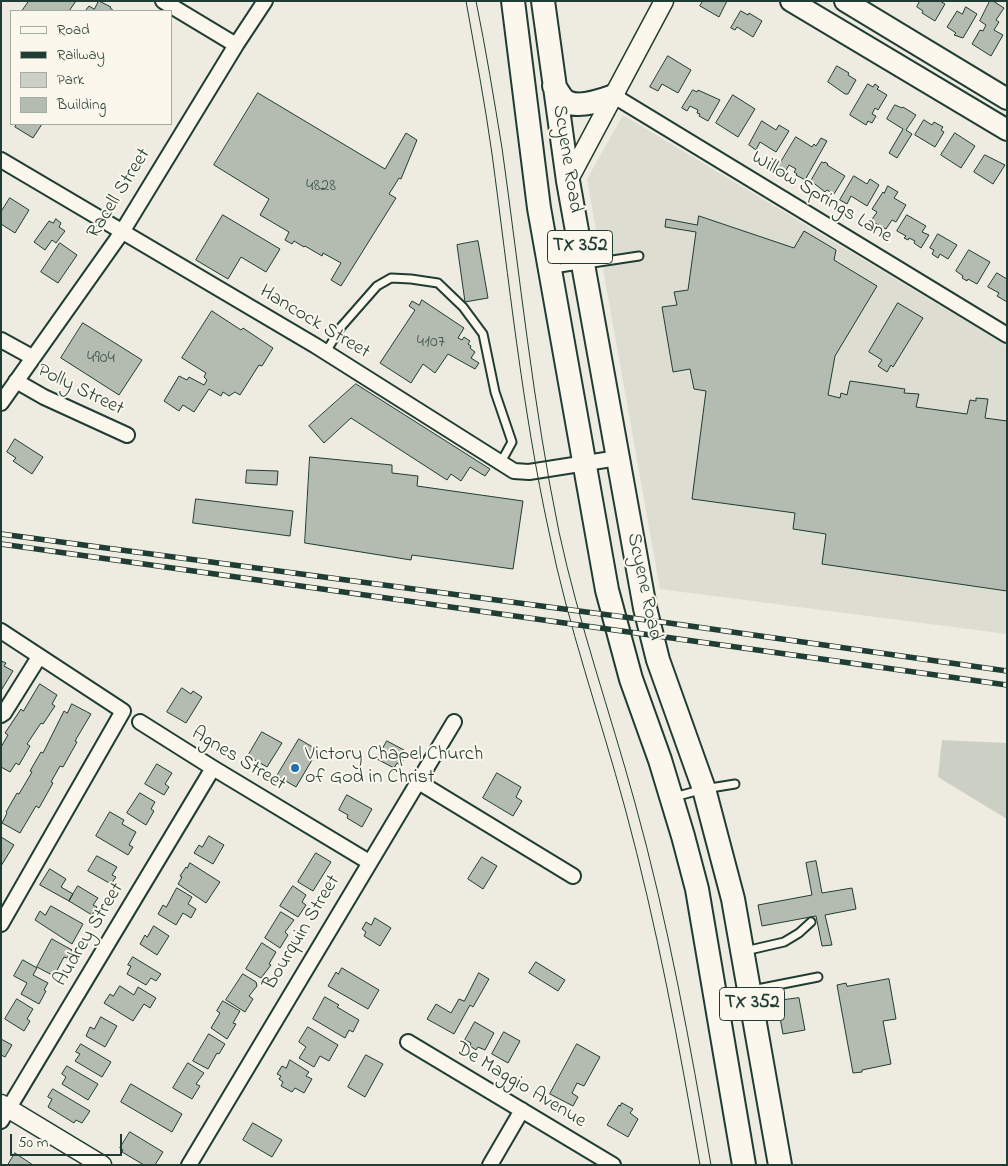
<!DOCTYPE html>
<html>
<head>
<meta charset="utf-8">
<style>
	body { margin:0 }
	#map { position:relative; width:1008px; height:1166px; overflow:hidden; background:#eeece1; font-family:"Indie Flower",sans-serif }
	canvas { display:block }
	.frame { position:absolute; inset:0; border:2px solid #1f3d34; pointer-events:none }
	.legend { position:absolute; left:10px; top:10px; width:162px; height:115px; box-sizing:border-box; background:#fbf7ec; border:1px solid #a3ada2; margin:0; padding:6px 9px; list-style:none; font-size:15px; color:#1f3d34 }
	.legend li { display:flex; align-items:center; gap:10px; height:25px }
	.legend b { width:25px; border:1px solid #a3ada2 }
	.scale { position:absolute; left:10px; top:1134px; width:112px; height:22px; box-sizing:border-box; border:2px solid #1f3d34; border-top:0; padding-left:6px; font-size:15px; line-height:18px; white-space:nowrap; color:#1f3d34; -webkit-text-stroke:4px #fbf7ec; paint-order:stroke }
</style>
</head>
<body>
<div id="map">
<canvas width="1008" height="1166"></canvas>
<div class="frame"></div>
<ul class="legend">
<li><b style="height:6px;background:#fbf7ec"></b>Road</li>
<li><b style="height:6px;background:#1f3d34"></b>Railway</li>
<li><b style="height:14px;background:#cbcfc4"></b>Park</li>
<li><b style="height:14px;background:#b4bbb0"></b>Building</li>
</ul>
<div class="scale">50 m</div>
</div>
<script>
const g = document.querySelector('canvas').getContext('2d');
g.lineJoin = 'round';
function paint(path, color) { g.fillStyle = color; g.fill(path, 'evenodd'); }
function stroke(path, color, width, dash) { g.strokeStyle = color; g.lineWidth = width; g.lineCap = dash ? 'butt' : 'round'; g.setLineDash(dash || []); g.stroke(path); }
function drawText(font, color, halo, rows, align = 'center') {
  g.font = font + ' "Indie Flower",sans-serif'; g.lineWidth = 4; g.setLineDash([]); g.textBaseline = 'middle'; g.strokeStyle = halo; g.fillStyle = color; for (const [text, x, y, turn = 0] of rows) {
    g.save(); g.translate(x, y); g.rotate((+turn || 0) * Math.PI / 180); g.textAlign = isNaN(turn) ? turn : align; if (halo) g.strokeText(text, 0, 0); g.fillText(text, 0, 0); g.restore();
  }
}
paint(new Path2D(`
	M623 115 1007 346V634L660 589 587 179Z`), '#ddddd2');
paint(new Path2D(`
	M942 740 1007 743V819L938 777Z`), '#cbcfc4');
const building = new Path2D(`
	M29 1H76L69 11H22Z
	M99 1 111 7 110 8 114 11H85L89 6 94 9Z
	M703 1H727L719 17 700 6Z
	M920 1H940L945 4 935 21 922 13 923 11 917 7Z
	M990 1H993L1004 8 996 20 999 22 994 30 1003 35 991 56 972 44 980 30 983 31 986 25 980 21Z
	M966 7 977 14 963 38 954 35 956 33 947 27 957 11 962 14Z
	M741 11 748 15 749 13 762 21 753 37 737 27 735 30 731 28Z
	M668 56 691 70 678 93 662 84 658 91 650 87Z
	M837 66 849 73 848 75 856 80 848 94H845L828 82Z
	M868 84 873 87 875 84 879 87 877 89 887 95 878 110 875 108 872 114 876 116 872 123 868 121 866 125 850 115Z
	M693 90 697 92 698 90 720 100 708 121 699 116 700 114 697 113 698 110 690 106 687 111 682 108Z
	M258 93 385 169 406 133 417 140 401 179 399 178 389 194 396 198 341 286 331 280 341 263 323 253 322 256 305 246 304 247 294 241 292 244 285 240 289 232 260 215 269 199 214 165Z
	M733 95 755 109 738 137 716 123Z
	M895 105 902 108 903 107 916 115 906 130 912 134 897 158 889 153 903 129 887 119Z
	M924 120 932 125 934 122 943 127 941 130 944 132 935 147 915 135Z
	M762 121 776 130 779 125 789 131 776 152 760 142 756 150 749 145Z
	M17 124H42L33 138 15 127Z
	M955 133 975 146 961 168 941 155Z
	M796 137 812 147 814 144 816 146 821 138 827 141 805 180 796 175 797 174 794 172 796 169 789 165 782 177 775 172Z
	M985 155 1005 165 993 184 974 172Z
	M822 162 824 163 825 162 828 164 827 165 845 176 834 194 827 190 825 192 811 181Z
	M854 176 867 184 870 179 879 185 867 206 851 196 847 204 840 200Z
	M888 186 898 192 894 198 906 205 896 222 892 220 886 229 871 221 877 212 872 209 883 192 884 193Z
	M10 198 29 210 15 233 1 224V212Z
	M223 215 280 249 266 272 241 257 228 279 196 260Z
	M907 215 926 226 922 232 929 235 921 248 914 243 915 241 909 238 908 240 904 238 906 236 897 231Z
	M699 216 794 248 804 231 836 250 834 260 877 286 835 356 828 395 840 398 841 393 847 395 850 381 905 389 904 393 919 394 916 407 967 414 970 400 976 401V398L988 399 985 418 1007 421V591L822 564 826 534 793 529 795 513 692 499 706 391 694 389 690 369 673 372 662 307 677 305 674 292 688 290 696 232 665 227 666 219 697 225Z
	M56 219 61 223 59 227 65 231 56 243 52 240 45 250 34 242 49 221 53 223Z
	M938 234 957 245 948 259 940 254 938 258 932 254 934 250 930 248Z
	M478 241 488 298 465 302 457 245Z
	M60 243 77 255 58 283 41 272Z
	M969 250 990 262 977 284 968 279 967 281 962 278 963 276 956 271Z
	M997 273 1007 279V302L997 296 999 293 988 287Z
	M422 300 464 328 458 338 462 340 464 337 470 341 468 344 471 346 470 348 475 352 471 358 479 363 475 369 448 354 435 373 423 364 411 383 380 363 415 310 409 306 412 301 419 305Z
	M898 303 923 318 893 367 891 365 887 372 878 366 882 360 869 352Z
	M212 311 241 330 243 328 273 348 262 366 259 365 240 395 235 392 229 396 223 392 221 396 209 389 194 412 183 405 179 411 164 401 179 376 187 380 189 377 204 385 207 380 204 377 206 373 182 358Z
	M83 323 142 360 119 395 61 358Z
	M356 384 490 469 485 476 470 467 461 481 451 474 447 480 351 418 324 443 309 426Z
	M15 439 43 457 32 474 13 461 16 458 7 452Z
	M310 457 392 465V473L418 476 417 486 523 501 513 569 412 555 411 560 305 543Z
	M247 470 278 471 277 485 246 483Z
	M196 499 293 511 290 536 193 523Z
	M1 661 6 663 4 666 13 671 2 689Z
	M40 684 57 695 52 704 55 706 43 724 41 723 27 744 30 746 19 765 16 763 10 772 1 767V747L8 735 5 733 21 709 23 711Z
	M182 688 191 694 193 691 202 697 186 723 167 712Z
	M72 704 91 714 75 741 77 742 63 767 60 766 51 782 53 783 39 808 36 806 20 833 2 823 7 813 6 812 17 793 19 794 32 772 30 771 41 752 43 753 64 711 67 713Z
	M262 732 282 743 267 767 248 756Z
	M299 739 316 749 310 759 312 760 296 787 277 776Z
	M387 741 404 750 401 755 405 757 400 765 397 763 394 768 377 759Z
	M157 764 172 773 165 784 169 787 164 795 145 784Z
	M497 773 521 787 516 797 522 801 513 816 483 798Z
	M140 793 155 802 151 809 154 811 146 825 127 813Z
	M347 795 372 809 362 827 347 818 348 815 339 810Z
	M110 812 124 820 122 824 136 832 129 845 133 847 128 855 96 836Z
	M209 836 224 845 213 864 194 853 199 845 202 847Z
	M1 837 14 845 1 866Z
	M316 853 331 862 313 891 298 882Z
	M97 856 117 867 112 875 116 877 111 884 88 871Z
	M482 857 497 866 483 889 468 879Z
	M816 861 822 893 852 888 856 909 825 915 832 945 822 946 816 916 762 926 758 905 812 895 806 863Z
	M190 863 220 882 206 903 178 884 182 877 180 876 186 867 187 868Z
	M50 869 66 879 61 887 73 894 69 901 40 885Z
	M78 886 98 898 93 905 97 907 92 915 69 901Z
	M293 886 306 895 302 902 306 905 298 917 280 906Z
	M177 888 192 897 188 904 196 909 191 918 183 913 176 925 158 914 163 905 166 907Z
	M51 906 83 924 72 944 35 920 40 911 45 915Z
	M281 912 294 920 285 932 288 935 280 948 265 938Z
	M375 918 391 928 380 946 364 936 366 932 362 929 366 922 371 925Z
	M154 926 169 936 157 955 140 944 145 935 147 937Z
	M52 939 72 950 67 958 64 957 54 976 37 967Z
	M262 943 276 952 269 964 271 965 261 978 246 969Z
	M133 957 161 974 156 981 151 978 146 985 127 974 131 966 128 965Z
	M23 960 37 968 33 975 48 983 44 990 46 991 39 1004 21 994 27 983 14 976Z
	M536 962 565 980 558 991 529 973Z
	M342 968 379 990 368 1009 328 986 336 972 338 974Z
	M479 973 489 979 473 1007 470 1005 454 1034 427 1019 436 1004 451 1013 459 999 464 1001Z
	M243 974 256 982 257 986 249 996 253 999 245 1012 226 1000Z
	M889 979 896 1019 883 1021 891 1064 862 1070V1072L853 1073 837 985 846 983 847 986Z
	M120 986 134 995 138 987 156 998 150 1008 144 1004 133 1021 104 1003 110 994 113 996Z
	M325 997 339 1005 337 1007 359 1020 353 1032 349 1030 345 1038 313 1019Z
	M799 998 805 1030 783 1034 777 1001Z
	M17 999 33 1009 27 1019 30 1021 24 1031 5 1019Z
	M223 1001 240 1011 233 1023 236 1024 227 1039 211 1028 220 1013 217 1011Z
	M101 1017 117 1026 105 1047 86 1036 90 1027 94 1029Z
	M475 1022 494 1033 485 1050 478 1047 476 1050 470 1046 471 1043 465 1040Z
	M308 1027 338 1045 329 1061 320 1056 314 1067 299 1058 306 1047 299 1042Z
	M504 1032 520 1041 508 1063 492 1054Z
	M209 1034 225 1044 219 1054 217 1053 208 1069 193 1061Z
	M1 1039 12 1045 5 1057 1 1055Z
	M81 1044 111 1062 102 1077 75 1061 80 1054 76 1052Z
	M577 1044 600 1057 584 1086 577 1083 572 1093 578 1097 573 1106 550 1094Z
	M366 1055 383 1064 365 1097 348 1087Z
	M290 1060 309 1072 306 1076 312 1079 304 1093 295 1088 292 1092 281 1086 283 1082 279 1079 281 1076 277 1074 282 1066 286 1068Z
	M188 1063 204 1073 196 1084 200 1086 192 1099 173 1088Z
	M67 1066 98 1084 88 1100 62 1084 66 1077 62 1074Z
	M131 1084 182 1114 172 1132 121 1102Z
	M53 1089 90 1111 82 1123 76 1120 74 1123 48 1107 52 1099 48 1097Z
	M622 1103 633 1109 630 1113 638 1119 628 1137 607 1125 619 1105 620 1106Z
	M253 1123 282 1140 272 1157 243 1140Z
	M130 1132 163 1152 155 1165H144L122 1152 123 1150 120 1148Z
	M15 1153 33 1165H8Z`);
paint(building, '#b4bbb0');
stroke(building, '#1f3d34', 1);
const service = new Path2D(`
	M553 269 639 256
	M326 352 341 327 377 286 391 278 411 279 438 283 463 307 483 334 495 392 512 442 501 462
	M674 797 704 789 735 784
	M745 951 784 942 799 933 811 922
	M752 990 818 977`);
const minor = new Path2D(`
	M163 1 236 45
	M614 96 1007 335
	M1 160 316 346 514 471 529 472 618 458
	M1 340 32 357
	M16 381 44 397 127 435
	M1 403 122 232 236 45 265 1
	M1 631 123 711 1 924
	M1 715 4 713 39 657
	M140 722 213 768 369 862
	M417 781 573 876
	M408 1042 613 1165
	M1 1121 213 768
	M189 1165 454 722
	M490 1165 522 1110`);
const tertiary = new Path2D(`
	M568 181 664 1
	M1 1104 102 1165`);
const secondary = new Path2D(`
	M791 1 1007 130
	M845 1 1007 99`);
const primary = new Path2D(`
	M513 1 539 208 607 590 631 679 660 760 683 836 697 889 744 1165
	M543 1 568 181 645 608 658 660 704 789 733 899 780 1165
	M554 86C558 91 561 99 567 102 579 108 603 100 614 96`);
stroke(service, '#1f3d34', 11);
stroke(minor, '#1f3d34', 18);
stroke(tertiary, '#1f3d34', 21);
stroke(secondary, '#1f3d34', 24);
stroke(primary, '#1f3d34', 26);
stroke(service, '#fbf7ec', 7);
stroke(minor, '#fbf7ec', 14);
stroke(tertiary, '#fbf7ec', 18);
stroke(secondary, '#fbf7ec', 20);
stroke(primary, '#fbf7ec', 22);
stroke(new Path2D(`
	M466 1C475 52 485 103 492 154 509 280 522 408 549 532 568 626 600 716 625 808 657 926 679 1045 700 1165
	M476 1C486 50 494 99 502 148 520 276 533 406 559 532 579 624 610 712 635 803 668 922 690 1043 711 1165`), '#1f3d34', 1);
const rail = new Path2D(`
	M1 534 669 623 1007 671
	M1 544 1007 685`);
stroke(rail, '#1f3d34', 5.5);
stroke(rail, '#fbf7ec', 4, [11]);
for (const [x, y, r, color] of [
	[295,768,5,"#1f6fb2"]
]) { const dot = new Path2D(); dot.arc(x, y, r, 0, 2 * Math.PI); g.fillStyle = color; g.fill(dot); stroke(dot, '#fbf7ec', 2); }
drawText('18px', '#445c53', null, [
	["4828",321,187],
	["4107",431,343],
	["4904",101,359]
]);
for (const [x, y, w] of [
	[580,247,65],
	[752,1004,65]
]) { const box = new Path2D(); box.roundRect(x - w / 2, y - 16.5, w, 33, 4); g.fillStyle = '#fbf7ec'; g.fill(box); stroke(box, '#1f3d34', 1); }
drawText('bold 19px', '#1f3d34', null, [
	["TX 352",580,247],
	["TX 352",752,1004]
]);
drawText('20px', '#1f3d34', '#fbf7ec', [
	["Scyene Road",566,159,81],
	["Racell Street",120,194,-58],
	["Willow Springs Lane",821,198,31],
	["Hancock Street",314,323,31],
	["Polly Street",80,391,26],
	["Scyene Road",643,587,78],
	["Agnes Street",238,760,31],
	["Bourquin Street",303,933,-59],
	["Audrey Street",90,935,-59],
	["De Maggio Avenue",520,1086,31]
]);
drawText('20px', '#1f3d34', '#fbf7ec', [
	["Victory Chapel Church",305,756],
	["of God in Christ",305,779]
], 'left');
</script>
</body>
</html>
